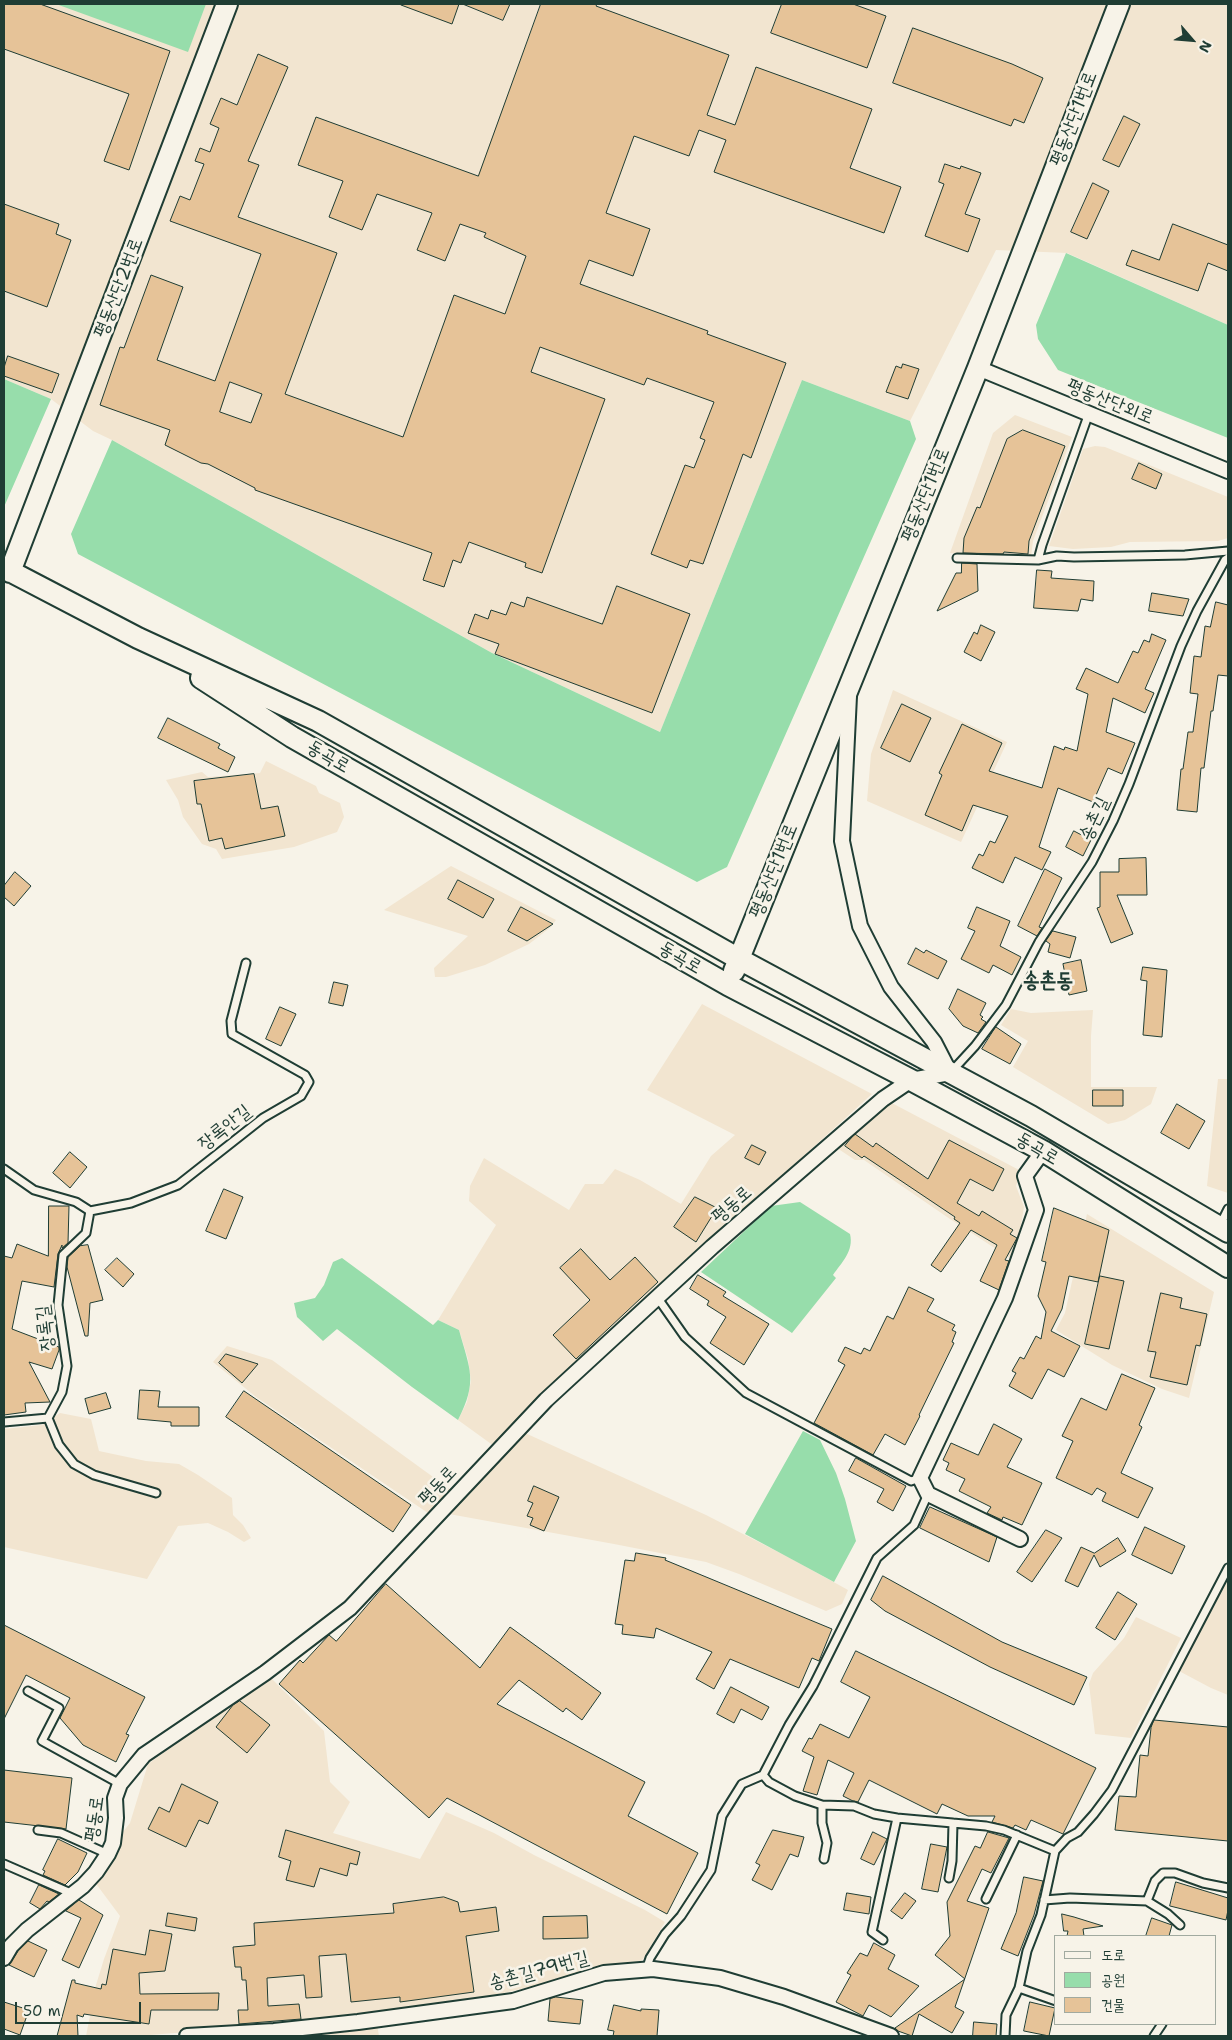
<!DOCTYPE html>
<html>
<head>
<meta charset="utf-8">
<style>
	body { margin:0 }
	#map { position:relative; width:1232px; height:2040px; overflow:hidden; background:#f7f3e8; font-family:"Shantell Sans","Poor Story",sans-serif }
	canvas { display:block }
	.frame { position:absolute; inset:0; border:5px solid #1f3d34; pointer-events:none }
	.legend { position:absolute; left:1054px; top:1935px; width:162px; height:90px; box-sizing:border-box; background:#f7f3e8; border:1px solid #a1aaa0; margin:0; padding:6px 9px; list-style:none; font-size:15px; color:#1f3d34 }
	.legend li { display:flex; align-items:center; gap:10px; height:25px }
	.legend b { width:25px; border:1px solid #a1aaa0 }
	.north { position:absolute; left:1167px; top:15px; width:50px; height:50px; -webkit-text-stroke:4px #f7f3e8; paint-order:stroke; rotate:117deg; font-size:14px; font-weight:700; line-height:20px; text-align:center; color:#1f3d34 }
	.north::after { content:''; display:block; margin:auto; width:18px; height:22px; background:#1f3d34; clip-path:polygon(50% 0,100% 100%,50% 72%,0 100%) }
	.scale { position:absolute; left:15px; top:2002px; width:126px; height:22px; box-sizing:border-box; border:2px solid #1f3d34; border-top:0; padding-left:6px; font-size:15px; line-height:18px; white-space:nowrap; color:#1f3d34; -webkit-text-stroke:4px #f7f3e8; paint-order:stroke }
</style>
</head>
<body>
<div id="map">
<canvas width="1232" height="2040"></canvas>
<div class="frame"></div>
<ul class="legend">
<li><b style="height:6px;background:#f7f3e8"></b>도로</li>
<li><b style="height:14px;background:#97ddab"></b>공원</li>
<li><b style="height:14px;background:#e6c398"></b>건물</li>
</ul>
<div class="north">N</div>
<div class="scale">50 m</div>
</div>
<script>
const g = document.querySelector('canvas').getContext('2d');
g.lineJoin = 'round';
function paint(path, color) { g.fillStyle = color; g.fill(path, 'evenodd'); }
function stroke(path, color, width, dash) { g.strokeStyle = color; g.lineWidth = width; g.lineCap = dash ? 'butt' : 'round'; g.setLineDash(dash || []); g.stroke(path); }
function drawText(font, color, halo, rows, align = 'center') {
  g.font = font + ' "Shantell Sans","Poor Story",sans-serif'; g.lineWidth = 5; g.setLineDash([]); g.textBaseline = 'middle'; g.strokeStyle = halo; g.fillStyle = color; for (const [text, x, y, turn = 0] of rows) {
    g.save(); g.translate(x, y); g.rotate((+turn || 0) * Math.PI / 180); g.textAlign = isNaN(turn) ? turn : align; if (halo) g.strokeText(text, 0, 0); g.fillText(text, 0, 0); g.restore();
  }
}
paint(new Path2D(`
	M4 4H1228V325L1067 253 996 250 910 421 802 380 660 732 492 653 112 440 93 431 51 399 4 379Z
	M1015 415 1072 437 1033 541 1031 557 950 553 993 433Z
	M1095 446 1105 447 1228 497V538L1218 541 1130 542 1111 547 1073 549 1049 546 1083 449Z
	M893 690 1007 742 961 842 867 801 871 754Z
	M266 761 316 786 319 793 340 803 344 817 337 832 294 847 222 859 216 849 202 844 183 817 178 800 166 780 202 772 208 777 260 773Z
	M451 866 556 920 551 927 529 944 485 965 446 977H435L434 968 468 936 384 910Z
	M702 1004 872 1094 573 1365 494 1446 458 1420 467 1402 471 1381 468 1359 459 1330 438 1320 496 1225 469 1201 470 1186 484 1158 569 1210 585 1184H603L615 1169 640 1180 681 1204 711 1156 735 1135 647 1090Z
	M1011 1009 1031 1013 1093 1010 1091 1036V1087H1157L1151 1104 1125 1120 1108 1124 1013 1067 1028 1041 1001 1025Z
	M1218 1079H1228V1193L1207 1186Z
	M888 1101 1021 1171 1016 1186 1024 1207 1018 1243 1010 1258 950 1219 864 1160H855L837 1148Z
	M1087 1214 1214 1292 1189 1398 1162 1389 1112 1365 1056 1330 1065 1313Z
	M227 1346 272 1360 451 1490 428 1513 256 1397 213 1362Z
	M60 1413 91 1419 99 1451 146 1461 179 1464 198 1475 232 1498 233 1515 243 1525 251 1538 244 1542 228 1532 208 1523 178 1526 147 1579 4 1547V1429L42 1425Z
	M525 1433 706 1515 792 1559 848 1590 842 1604 826 1611 739 1574 706 1562 614 1544 449 1514Z
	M1228 1575V1695L1211 1688 1179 1671Z
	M1136 1617 1181 1638 1131 1738 1095 1734 1089 1684 1093 1673 1124 1638Z
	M269 1676 324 1731 330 1782 350 1802 333 1833 420 1859 446 1812 494 1833 534 1855 645 1910 665 1922 643 1959 634 1966 608 1965 547 1983 482 1998 285 2024 138 2036H86L96 1985 104 1959 120 1916 94 1881 112 1863 119 1837 130 1823 148 1764Z
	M377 2024 379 2036H248Z`), '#f2e5d0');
paint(new Path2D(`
	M56 4H206L188 52Z
	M1066 253 1228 325V438L1058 370 1038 339 1036 325Z
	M4 379 51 399 4 507Z
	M802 380 910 421 916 439 727 867 697 882 78 554 71 534 112 440 492 653 660 732Z
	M800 1202 850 1234C854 1251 842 1262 833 1275L836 1278 792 1333 701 1272 771 1206Z
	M342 1258 433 1325 438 1320 459 1330C470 1370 478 1381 458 1420L412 1387 337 1329 323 1341 297 1317 294 1303 315 1298 324 1285 333 1262Z
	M803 1431 820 1440 836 1473 845 1499 856 1541 834 1582 745 1534Z`), '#97ddab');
const building = new Path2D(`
	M4 4H40L170 51 129 170 104 161 129 94 4 49Z
	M401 4H459L452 24 401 5Z
	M463 4H510L503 20Z
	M541 4H597L596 6 729 55 707 115 735 125 756 67 872 109 850 168 901 187 884 233 714 172 726 140 699 130 689 156 634 136 606 213 650 229 633 276 589 260 580 284 708 331 707 334 786 363 751 458 743 454 703 564 690 560 687 568 651 554 685 465 694 468 705 440 700 438 714 402 647 378 644 385 540 347 531 372 605 399 542 573 525 567 526 563 469 542 461 563 453 560 444 587 423 580 432 553 255 490V488L208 464 201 463 165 445 170 430 100 405 120 347 124 348 151 275 183 287 157 360 215 381 261 254 170 221 180 196 190 200 204 164 195 161 200 148 210 152 219 128 210 124 221 98 237 105 258 54 288 67 248 161 259 165 238 217 337 253 285 394 403 437 454 295 505 314 526 256 484 237 486 233 460 224 445 261 417 250 432 213 377 194 362 230 329 217 343 181 298 165 316 117 478 176ZM230 382 262 394 251 423 220 412Z
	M782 4H853L886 16 867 68 771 33Z
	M913 28 1012 64 1043 78 1024 123 1014 119 1011 126 893 83Z
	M1124 116 1140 124 1119 167 1103 160Z
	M945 164 960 169 961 166 981 173 965 214 980 219 968 252 925 236 944 184 939 182Z
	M1093 183 1109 191 1087 239 1071 232Z
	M4 204 59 224 56 234 71 240 47 307 4 291Z
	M1173 224 1228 245V271L1208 263 1198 291 1126 265 1132 250 1159 260Z
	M8 356 59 374 52 393 4 376V368Z
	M903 364 919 369 908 399 886 392 896 366 901 368Z
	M1023 430 1065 446 1029 541 1028 554 1004 552 1003 554 963 553 964 538 977 507 980 508 1007 439Z
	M1139 463 1162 474 1156 489 1132 479Z
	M962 563 977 564 978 591 937 611 956 573H961Z
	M1037 570 1052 571 1051 578 1094 581 1093 601 1081 599 1078 611 1034 608Z
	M617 586 690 614 652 713 495 654 499 644 468 633 475 614 488 619 491 610 506 615 511 602 524 607 527 597 602 624Z
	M1152 593 1189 599 1183 616 1149 611Z
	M1216 602 1228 605V676L1218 675 1213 711H1211L1204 768H1201L1197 812 1177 810 1181 769H1183L1188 732H1193L1198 694 1190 693 1194 656 1201 657 1205 626 1210 627Z
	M981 625 995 632 981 661 964 652 974 632 977 634Z
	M1152 634 1166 640 1145 689 1154 693 1145 713 1113 698 1106 732 1135 743 1122 774 1108 768 1093 802 1058 788 1039 847 1051 852 1042 870 1015 857 1003 883 972 868 979 854 983 856 990 841 995 843 1008 816 973 805 962 831 925 815 942 775 939 773 962 724 1002 743 989 771 1042 788 1054 746 1064 750 1065 747 1077 751 1088 694 1076 689 1086 668 1118 683 1133 651 1138 653 1144 640 1149 642Z
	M902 704 931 718 910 762 881 748Z
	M168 718 220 744 218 748 235 757 228 772 158 738Z
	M254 774 261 809 278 806 285 836 225 849 222 838 209 841 201 804H197L194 781Z
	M1074 831 1091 840 1083 856 1066 847Z
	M1146 858 1147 895H1117L1133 934 1111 943 1097 908 1100 907V872H1119V859Z
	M1045 869 1062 878 1039 927 1042 928 1037 936 1018 926Z
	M15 872 31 886 14 906 4 897V886Z
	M458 880 494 899 483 918 448 899Z
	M521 907 553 924 527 941 508 931Z
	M977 907 1010 921 1000 946 1021 957 1012 975 993 965 989 973 961 959 975 931 968 928Z
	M1053 931 1076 937 1070 958 1048 952 1050 944 1046 941Z
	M916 948 924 953 926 950 947 961 938 979 908 964Z
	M1081 960 1087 991 1069 995 1063 964Z
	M1143 967 1167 970 1162 1037 1143 1035 1147 981 1141 980Z
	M334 982 348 985 343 1006 329 1003Z
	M958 989 986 1003 980 1015 983 1017 981 1019 986 1022 978 1033 963 1026 949 1009Z
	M280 1007 296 1014 281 1046 266 1039Z
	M996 1027 1021 1044 1010 1064 982 1049Z
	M1093 1090H1123V1106H1093Z
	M1177 1104 1205 1121 1189 1149 1161 1133Z
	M855 1134 873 1147 876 1143 928 1179 949 1140 1004 1169 993 1191 970 1179 957 1203 979 1216 982 1211 1013 1230 1010 1234 1017 1238 1005 1260 1009 1261 999 1290 980 1281 997 1245 971 1230 941 1272 931 1265 960 1223 954 1219 955 1217 864 1156 862 1158 845 1146Z
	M752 1145 766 1152 759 1165 745 1158Z
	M70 1152 87 1167 70 1188 53 1173Z
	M224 1189 243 1197 226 1239 206 1231Z
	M695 1197 717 1208 696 1242 674 1227Z
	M49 1206H69L68 1243 62 1248V1245L58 1254 54 1287 22 1281 12 1329 59 1347V1350L52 1369 29 1362 50 1402 25 1403 26 1412 4 1415V1256L12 1258 17 1244 48 1256Z
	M1054 1208 1109 1230 1098 1282 1069 1276 1062 1309 1051 1331 1080 1346 1064 1377 1048 1369 1032 1399 1009 1386 1016 1373 1012 1371 1020 1357 1024 1359 1036 1336 1041 1339 1046 1312 1038 1296 1046 1262 1042 1261Z
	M88 1245 103 1300 90 1303 88 1336H85L67 1267 68 1257 80 1246Z
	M581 1249 610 1280 635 1257 658 1282 576 1359 553 1335 590 1300 560 1268Z
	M117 1258 134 1274 123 1287 105 1270Z
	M698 1275 726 1292 723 1296 769 1324 744 1365 710 1343 726 1317 707 1305 709 1301 690 1289Z
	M1100 1276 1124 1281 1109 1349 1085 1344Z
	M909 1287 934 1299 927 1311 955 1325 952 1330 956 1332 952 1342 954 1343 919 1415 920 1416 905 1445 885 1434 873 1455 814 1423 845 1365 838 1361 845 1347 861 1354 864 1348 870 1351 887 1316 893 1319Z
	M1161 1293 1182 1298 1180 1308 1207 1314 1200 1346 1196 1345 1187 1385 1150 1377 1156 1352 1148 1351Z
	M226 1354 258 1364 242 1383 219 1363Z
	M1122 1374 1155 1388 1139 1425 1142 1427 1121 1473 1153 1488 1138 1518 1102 1501 1106 1493 1097 1488 1092 1495 1056 1478 1073 1441 1062 1436 1081 1398 1106 1410Z
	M140 1390 160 1391 158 1407H199V1426H171V1422L138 1419Z
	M244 1391 411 1505 393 1532 226 1417Z
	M106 1393 111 1408 89 1414 85 1399Z
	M994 1424 1022 1439 1007 1467 1042 1483 1022 1525 1003 1517 1002 1520 987 1513 991 1507 959 1491 965 1479 946 1470 949 1463 943 1460 951 1443 978 1455Z
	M856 1458 906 1486 893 1511 877 1502 884 1489 849 1471Z
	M534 1486 559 1497 544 1531 530 1525 533 1518 527 1516 533 1503 528 1501Z
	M930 1507 997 1537 989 1562 920 1528Z
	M1145 1527 1185 1546 1172 1574 1132 1555Z
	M1046 1530 1062 1538 1032 1582 1017 1572Z
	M1118 1538 1126 1551 1100 1567 1094 1555 1078 1587 1065 1581 1081 1547 1094 1553Z
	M636 1553 666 1558 665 1560 832 1629 819 1661 812 1658 799 1688 730 1659 714 1689 696 1679 712 1652 656 1628 654 1638 622 1634 623 1625 615 1624 625 1560 634 1561Z
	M883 1576 1002 1642 1087 1677 1074 1705 990 1667 885 1611 871 1600Z
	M386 1584 480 1668 510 1627 601 1693 582 1720 566 1708 563 1712 519 1680 497 1704 645 1782 628 1816 698 1853 667 1914 447 1798 429 1818 279 1684 300 1660 303 1663 329 1635 336 1641Z
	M1118 1592 1137 1604 1115 1640 1096 1628Z
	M4 1625 145 1697 126 1734 129 1735 116 1762 83 1745 60 1718 70 1698 26 1675 4 1719Z
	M856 1651 1096 1768 1063 1834 1031 1820 1026 1830 1015 1825 1013 1828 992 1822 995 1816H968L942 1804 937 1814 869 1780 858 1802 853 1801 843 1796 854 1773 828 1760 817 1795 803 1791 814 1757 802 1751 809 1738 812 1739 820 1724 849 1738 870 1697 841 1682Z
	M731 1687 769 1707 762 1720 741 1709 734 1723 717 1714Z
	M240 1701 270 1725 247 1753 216 1727 233 1705Z
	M1154 1720 1228 1727V1841L1115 1830 1119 1796 1136 1797 1140 1755 1148 1756 1151 1728Z
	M4 1770 72 1778 66 1829 4 1822Z
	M182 1784 218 1802 208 1824 199 1820 186 1847 148 1829 159 1807 169 1812Z
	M286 1830 360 1852 357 1865 350 1863 347 1876 320 1868 314 1887 286 1880 291 1861 279 1857Z
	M773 1830 804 1837 798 1857 790 1854 772 1890 752 1880 760 1865 756 1863Z
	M873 1832 887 1839 874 1865 861 1859Z
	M988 1832 1009 1838 991 1873 982 1869 967 1901 989 1908 955 2007 964 2012 952 2033 919 2014 912 2036 898 2031 895 2028 965 1979 935 1955 950 1936 947 1902 975 1846 980 1848Z
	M58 1839 87 1853 78 1872 65 1885 43 1875 45 1871 43 1870Z
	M931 1844 947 1847 938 1892 922 1889Z
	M1024 1877 1043 1881 1034 1915 1018 1956 1001 1949 1016 1913Z
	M1176 1882 1228 1898V1910L1226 1920 1170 1906Z
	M39 1885 59 1894 49 1902 47 1901 40 1909 30 1903Z
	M847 1893 871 1897 869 1914 844 1910Z
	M905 1893 916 1901 902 1919 891 1911Z
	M444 1897 458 1902 460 1912 496 1907 499 1931 466 1936 474 1992 400 2002V1997L351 2002 346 1954 319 1956 322 1997 306 1998 304 1975 267 1978 268 2006 299 2004 301 2019 239 2024 238 2010H248L246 1980H242L241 1967H235L233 1947 255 1945 254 1923 394 1913 393 1904Z
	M79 1900 103 1915 79 1968 62 1960 81 1918 66 1911Z
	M168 1913 197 1918 195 1931 166 1926Z
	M1062 1914 1074 1917 1103 1926 1083 1929 1084 1936H1067L1068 1931H1064Z
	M587 1916 588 1938 543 1939V1917Z
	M1152 1918 1172 1925 1169 1936H1146Z
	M150 1930 172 1934 165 1971 139 1973 140 1994 219 1993 218 2010H151L149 2024 84 2014 83 2017 77 2015 78 2036H57L72 1980H75V1983L101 1989 102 1984 106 1985 113 1949 145 1955Z
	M28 1941 47 1950 34 1977 9 1965 18 1951Z
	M874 1943 895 1955 888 1969 919 1986 891 2017 869 2005 863 2016 836 2002 851 1975 847 1973 856 1959 860 1953 867 1956Z
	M556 1997 583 2000 580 2024 548 2021 550 1999Z
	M4 2002 29 2010 20 2035 4 2029Z
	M1030 2002 1055 2008 1049 2036 1024 2031Z
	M614 2005 641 2011V2009L659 2010 657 2036H613L614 2031 608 2030Z
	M974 2022 997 2024 996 2036H973Z`);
paint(building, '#e6c398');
stroke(building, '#1f3d34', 1);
const lane = new Path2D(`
	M1089 413 1042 545 1038 560 1057 556 1074 557 1185 555 1228 551
	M957 558 1038 560
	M952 1071 975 1046 1006 1005 1039 942 1092 862 1113 821 1129 784 1181 646 1197 611 1225 560 1228 558
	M4 1169 34 1190 76 1202 90 1211 131 1203 178 1185 263 1118 301 1096 309 1082 305 1075 232 1034 231 1021 246 963
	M1220 1225 1228 1209
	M657 1297 685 1337 746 1393 911 1481 920 1478
	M48 1418 62 1392 67 1366 58 1305 63 1255 86 1233 90 1211
	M4 1422 48 1418 59 1445 74 1464 94 1475 156 1493
	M28 1691 59 1708 42 1741 120 1784
	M763 1775 769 1782 795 1796 822 1805 854 1806 874 1814 897 1818 986 1826 1004 1830 1055 1851
	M822 1805V1823L827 1843 824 1859
	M38 1830 61 1833 108 1854
	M4 1864 73 1894
	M949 1878 952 1861 953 1823
	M986 1899 1017 1835
	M1044 1900 1070 1898 1147 1901 1155 1881 1163 1873H1175L1203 1883 1228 1888
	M1147 1901 1168 1914 1180 1925
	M883 1940 872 1932 897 1818
	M646 1970 650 1958 665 1934 681 1916 711 1870 722 1816 742 1784 763 1775 789 1725 813 1686 877 1558 914 1525 928 1494
	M1019 1988 1056 2001
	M1005 2036 1006 2015 1019 1988 1027 1951 1041 1915 1055 1851 1067 1838 1078 1832 1094 1814 1112 1790 1228 1568
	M1154 2036 1162 2024`);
const street = new Path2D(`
	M978 368 1228 471
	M1020 1539 928 1494 920 1478 1005 1298 1036 1210 1025 1176 1043 1151
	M4 1958 11 1946 27 1930 83 1886 96 1872 108 1854 113 1843 116 1818 115 1798 120 1784 144 1755 265 1673 350 1608 546 1400 712 1247 883 1099 911 1080 950 1073 934 1042 891 987 860 926 842 841 849 696
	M187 2036 274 2031 358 2022 513 2001 604 1973 653 1969 720 1978 784 1997 891 2036`);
const secondary = new Path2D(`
	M4 568 138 638 318 721 739 959 1031 1116 1228 1232
	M10 572 227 4
	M201 678 292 737 728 985 911 1080 1043 1151 1228 1267
	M734 971 978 368 1119 4`);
stroke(lane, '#1f3d34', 11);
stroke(street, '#1f3d34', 18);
stroke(secondary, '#1f3d34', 24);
stroke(lane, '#f7f3e8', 7);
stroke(street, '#f7f3e8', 14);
stroke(secondary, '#f7f3e8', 20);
drawText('19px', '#1f3d34', '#f7f3e8', [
	["평동산단1번로",1074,119,-69],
	["평동산단2번로",119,288,-69],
	["평동산단외로",1110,402,22],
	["평동산단1번로",926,495,-68],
	["동곡로",328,757,30],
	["송촌길",1095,819,-65],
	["평동산단1번로",774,871,-68],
	["동곡로",680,958,30],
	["장록안길",225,1128,-38],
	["동곡로",1037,1149,30],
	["평동로",732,1205,-41],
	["장록길",46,1328,-97],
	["평동로",438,1486,-47],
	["평동로",95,1819,-82],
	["송촌길79번길",539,1971,-15]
]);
drawText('bold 21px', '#1f3d34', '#f7f3e8', [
	["송촌동",1048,982]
]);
</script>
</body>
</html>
